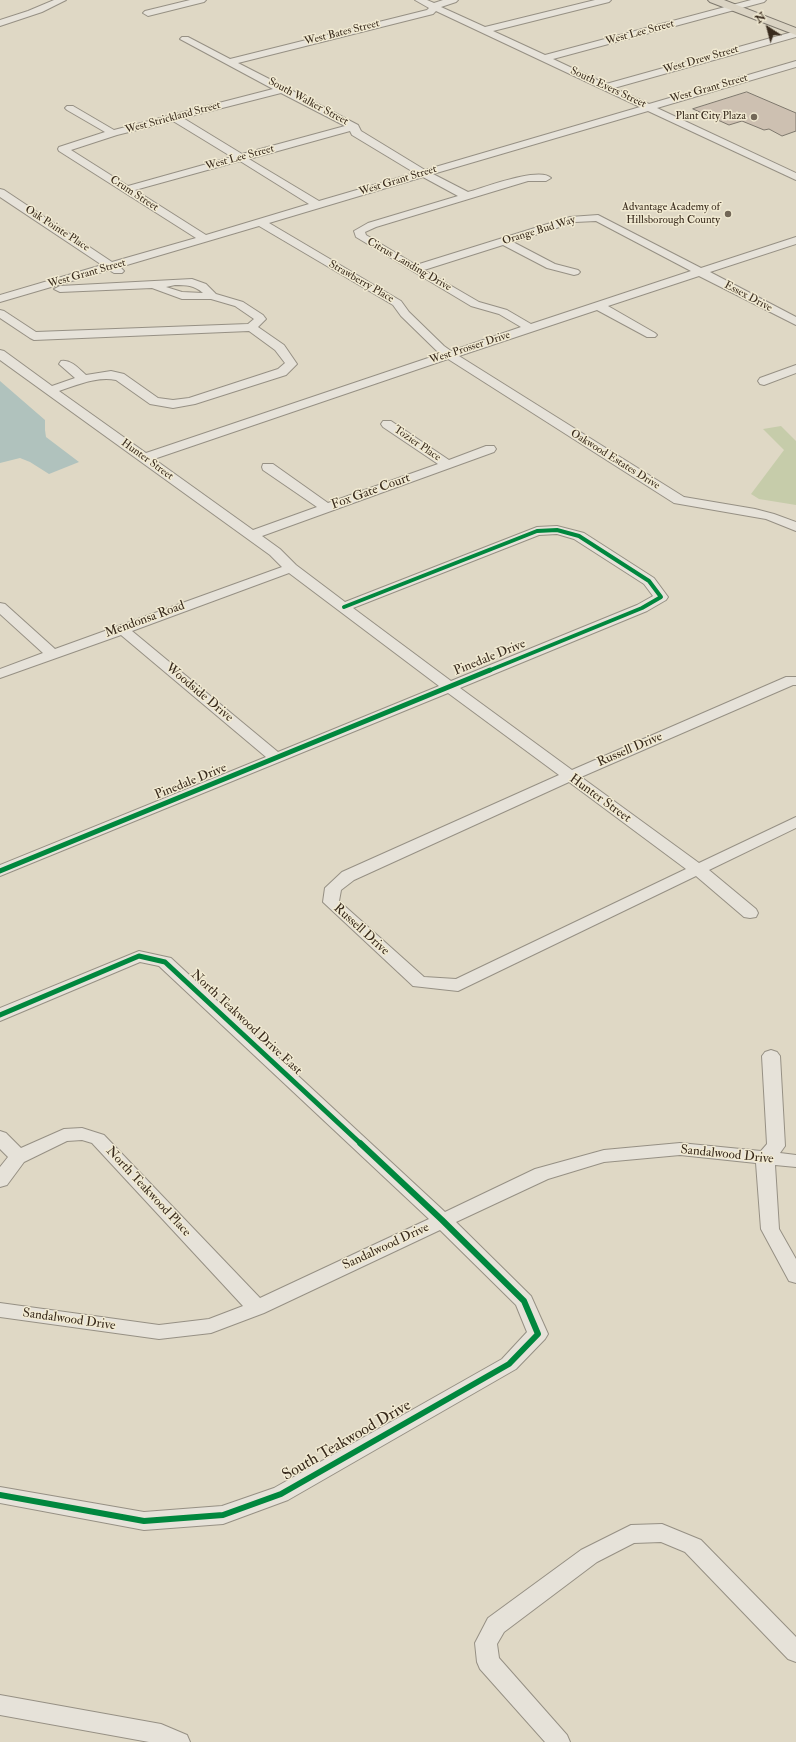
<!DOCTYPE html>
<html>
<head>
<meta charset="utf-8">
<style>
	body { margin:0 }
	#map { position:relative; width:796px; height:1742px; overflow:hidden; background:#dfd8c5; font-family:"IM FELL Double Pica",serif }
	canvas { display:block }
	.north { position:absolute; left:748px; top:8px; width:40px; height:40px; -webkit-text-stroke:3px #f1ead2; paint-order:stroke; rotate:324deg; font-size:11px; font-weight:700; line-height:16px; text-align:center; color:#382a1c }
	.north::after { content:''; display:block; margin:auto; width:14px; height:18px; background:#382a1c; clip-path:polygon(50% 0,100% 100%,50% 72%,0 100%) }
</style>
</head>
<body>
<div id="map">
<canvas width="796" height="1742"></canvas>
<div class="north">N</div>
</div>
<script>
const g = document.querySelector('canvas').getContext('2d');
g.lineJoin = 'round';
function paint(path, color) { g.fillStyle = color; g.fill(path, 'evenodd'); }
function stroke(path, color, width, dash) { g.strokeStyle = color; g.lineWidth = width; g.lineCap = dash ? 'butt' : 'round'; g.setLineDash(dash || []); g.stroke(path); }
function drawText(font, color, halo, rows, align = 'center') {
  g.font = font + ' "IM FELL Double Pica",serif'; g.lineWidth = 3; g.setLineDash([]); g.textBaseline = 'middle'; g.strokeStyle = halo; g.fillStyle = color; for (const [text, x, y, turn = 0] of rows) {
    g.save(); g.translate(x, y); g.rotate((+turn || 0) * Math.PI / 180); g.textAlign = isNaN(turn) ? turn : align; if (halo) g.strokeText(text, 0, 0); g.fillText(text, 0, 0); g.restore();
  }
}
paint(new Path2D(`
	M781 426 796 441V505L759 499 751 494 784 450 763 429Z`), '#c6ccaa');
paint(new Path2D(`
	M0 381 45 420V430L46 437 79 462 49 474 30 462 20 458 0 463Z`), '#b0c2bd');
const building = new Path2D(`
	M747 92 796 113V131L782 136 769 129 764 130 742 121 729 125 693 109Z`);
paint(building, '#cdc0b1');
stroke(building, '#7e786d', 1);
const minor = new Path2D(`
	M54 0H66L42 12 0 26V20L28 11Z
	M190 0H206L204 2 148 16 143 13 145 11Z
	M415 0H427L434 3 443 0H458L456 2 441 7 485 27 595 0H611L609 2 493 31 545 55 751 0H766L764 2 553 59 606 84 796 31V37L614 88 649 104 796 61V67L657 108 796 173V180L648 111 433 174 468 192C483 188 540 166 551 178L546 181H528L376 227 365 232 366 235 416 265 570 217 598 215 701 268 796 237V244L710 272 796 317V325L699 276 608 306 655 333 657 335 655 337H647L597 310 459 356 684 497 755 509 774 514 796 522V531L766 519 674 503 448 359 154 459 253 530 317 507 263 470 262 467 263 464H273L328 503 438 464 383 427 381 424 383 421H391L449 460 486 446H494L496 449 494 452 262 536 280 549 296 565 345 602 537 527 557 526 584 533 654 578 668 597 666 600 647 611 460 688 572 770 786 677H796V685H793L581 777 699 863 796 817V828L709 870 756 909 758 913 756 917 750 918 744 917 696 876 458 991 413 986 323 902 325 888 342 872 559 775 448 693 0 876V865L266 757 121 635 0 678V669L43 653 0 614V603L5 604 55 649 282 567 270 555 0 360V350L4 351 52 386 75 378 59 364 61 361C71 359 79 369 86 375L111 371 124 374 158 398 173 400 189 398 278 369 285 363 275 350 249 331 34 340 30 338 0 318V310L4 311 36 332 248 324 254 319 235 306 211 299H182L152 288 60 292 54 289 60 286 192 279 206 284 216 294 243 302 263 315 266 319 258 327 284 345 297 364 286 375 195 404 173 408 150 404 116 380C97 376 77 385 59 391L146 453 440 354 401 316 393 305 259 226 120 267 124 271 122 273H114L109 270 0 302V295L102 265 0 197V189L4 190 112 262 196 238 59 151 58 149 59 147 105 132 67 110 65 108 67 106H73L114 130 273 89 180 39 182 37H188L230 59 427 10 429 8ZM436 11 640 107 425 170 361 131 358 125 289 89 287 87 283 86 238 63 433 14ZM281 93 345 126 242 154 183 118ZM173 121 232 157 128 186 71 150 117 135ZM350 131 352 135 415 173 319 201 249 159ZM240 161 309 204 206 235 135 190ZM423 177 458 196 368 223 354 231 356 237 471 306 499 314 521 327 451 351 444 346 409 312 401 301 269 223ZM596 221 691 271 531 324 507 310 479 302 424 270 503 245 547 268 574 275 578 274 580 272 578 270 555 264 513 242 575 222ZM175 285C186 285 194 285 203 293L182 292 166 287ZM557 534 574 539 644 584 653 596 637 605 451 681 353 608 539 535ZM289 573 439 686 278 752 132 631ZM569 782 686 869 456 979 424 977 339 901 341 890 354 880Z
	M796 365V373L764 385 760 384 758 381 760 378Z
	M139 951 171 958 445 1212 535 1169 604 1150 680 1143 761 1151 767 1144 762 1056 765 1052 771 1050 777 1052 780 1056 785 1146 780 1153 796 1155V1167L775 1165 779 1229 796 1259V1283L789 1281 761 1229 756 1163 680 1155 604 1162 548 1179 456 1222 531 1296 548 1334 545 1339 516 1369 288 1500 223 1524 144 1530 0 1503V1487L144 1512 222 1506 274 1488 502 1359 527 1332 516 1305 440 1230 264 1313 211 1333 159 1339 0 1317V1303L159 1325 209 1319 243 1306 92 1143 82 1140 67 1141 24 1162 7 1185 0 1187V1167L8 1157 0 1149V1131L6 1133 21 1148 64 1129 82 1128 104 1135 260 1298 429 1219 159 966 140 962 0 1021V1008Z
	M662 1524 701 1540 796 1637V1662L788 1659 685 1552 661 1542 634 1543 597 1562 504 1632 497 1644 499 1658 567 1735 570 1742H545L480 1669 477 1662 475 1643 488 1618 581 1550 631 1525Z
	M0 1695 161 1724 187 1735 190 1742H149L0 1715Z`);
const major = new Path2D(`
	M708 0H724L796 28V35L710 2Z`);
stroke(minor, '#969084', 2);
stroke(major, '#7e786d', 2);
paint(minor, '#e6e2d9');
paint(major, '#dad3c3');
stroke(new Path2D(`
	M344 607 537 531 557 530 579 536 649 581 661 597 642 608 488 671`), '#00873e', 4);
stroke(new Path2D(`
	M0 871 490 670
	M0 1015 139 956 165 962 361 1144`), '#00873e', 5);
stroke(new Path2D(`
	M0 1495 144 1521 223 1515 281 1494 509 1364 538 1334 524 1301 442 1220 360 1143`), '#00873e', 6);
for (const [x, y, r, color] of [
	[754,117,4,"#726757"],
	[728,214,4,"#726757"]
]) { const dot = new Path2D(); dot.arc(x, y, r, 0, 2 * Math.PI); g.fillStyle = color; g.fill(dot); stroke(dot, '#f1ead2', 1.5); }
drawText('11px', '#382a1c', '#f1ead2', [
	["West Bates Street",342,33,-14],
	["West Lee Street",640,33,-15],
	["West Drew Street",701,60,-16],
	["South Evers Street",608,88,25],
	["West Grant Street",709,89,-16],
	["South Walker Street",308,102,28],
	["West Strickland Street",173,118,-15],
	["West Lee Street",240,158,-15],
	["West Grant Street",398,181,-17],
	["Crum Street",134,194,33],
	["Oak Pointe Place",57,229,33],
	["Orange Bud Way",539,231,-17],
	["Citrus Landing Drive",409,265,30],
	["West Grant Street",87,274,-16],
	["Strawberry Place",361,282,30],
	["Essex Drive",748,297,28],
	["West Prosser Drive",470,348,-18],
	["Tozier Place",417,444,34],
	["Hunter Street",147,460,36],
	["Oakwood Estates Drive",615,460,32]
]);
drawText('11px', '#382a1c', '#f1ead2', [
	["Plant City Plaza",746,117],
	["Advantage Academy of",720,208],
	["Hillsborough County",720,221]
], 'right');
drawText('13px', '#382a1c', '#f1ead2', [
	["Fox Gate Court",371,492,-20],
	["Mendonsa Road",145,620,-20],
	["Pinedale Drive",490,658,-22],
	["Woodside Drive",199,693,40],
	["Russell Drive",630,750,-23],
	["Pinedale Drive",191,782,-22],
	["Hunter Street",600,799,36],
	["Russell Drive",361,930,42],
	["North Teakwood Drive East",246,1023,43],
	["Sandalwood Drive",727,1155,6],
	["North Teakwood Place",148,1192,47],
	["Sandalwood Drive",386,1247,-25],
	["Sandalwood Drive",69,1320,8]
]);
drawText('16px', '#382a1c', '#f1ead2', [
	["South Teakwood Drive",347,1441,-30]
]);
</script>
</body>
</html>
